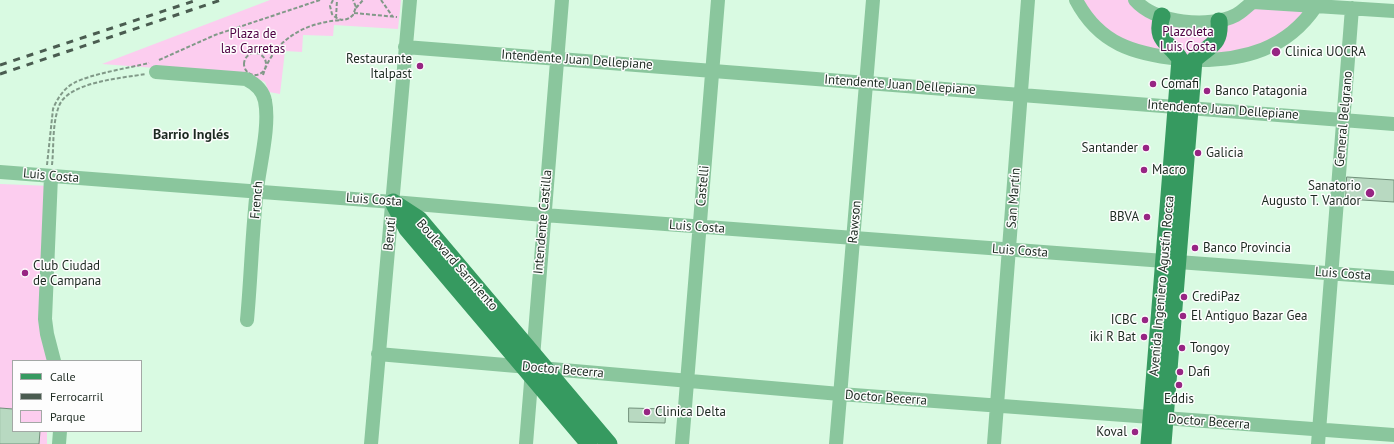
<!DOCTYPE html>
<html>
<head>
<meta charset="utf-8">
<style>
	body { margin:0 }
	#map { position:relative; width:1394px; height:444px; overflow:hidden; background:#d9fae2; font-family:"PT Sans",sans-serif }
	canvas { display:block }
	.legend { position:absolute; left:12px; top:360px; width:130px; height:72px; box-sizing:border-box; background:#fdfdfd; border:1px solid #a3a8a5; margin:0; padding:5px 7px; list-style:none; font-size:12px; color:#1c2920 }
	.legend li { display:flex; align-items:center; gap:8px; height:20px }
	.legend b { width:20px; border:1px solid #a3a8a5 }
</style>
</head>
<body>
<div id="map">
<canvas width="1394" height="444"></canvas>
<ul class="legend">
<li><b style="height:5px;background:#369a60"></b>Calle</li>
<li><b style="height:5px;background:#4a5c50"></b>Ferrocarril</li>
<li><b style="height:11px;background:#fccdef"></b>Parque</li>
</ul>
</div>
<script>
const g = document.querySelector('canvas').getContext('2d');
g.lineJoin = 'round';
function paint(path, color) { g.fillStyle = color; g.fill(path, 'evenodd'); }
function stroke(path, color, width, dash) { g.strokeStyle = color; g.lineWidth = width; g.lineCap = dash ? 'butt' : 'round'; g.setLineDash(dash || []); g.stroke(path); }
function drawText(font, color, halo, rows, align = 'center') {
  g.font = font + ' "PT Sans",sans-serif'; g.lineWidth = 3; g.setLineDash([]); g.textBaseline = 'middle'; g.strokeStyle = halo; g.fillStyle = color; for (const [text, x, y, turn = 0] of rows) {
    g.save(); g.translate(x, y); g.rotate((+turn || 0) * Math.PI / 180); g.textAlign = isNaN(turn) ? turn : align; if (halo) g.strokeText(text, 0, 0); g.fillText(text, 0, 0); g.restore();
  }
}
paint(new Path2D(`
	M270 0H401L398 29 334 25 333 36 303 35 302 52 285 51 280 94 269 92 265 82 249 75 102 64Z
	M1076 0H1135L1201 23 1253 2 1316 6 1272 46 1180 59 1110 39Z
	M0 184 51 186 48 361H13V431H47V444H0Z`), '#fccdef');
const building = new Path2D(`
	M1347 177 1394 180V202L1346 199Z
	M0 408 13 409V431H40L39 444H0Z
	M629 408 666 409 665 423 629 422Z`);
paint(building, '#b8d9c1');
stroke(building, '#71907a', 1);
stroke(new Path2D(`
	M333 0 330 6 332 14C338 21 346 22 353 15L356 7 353 0
	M381 0 393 17
	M356 8 363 0
	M354 13 397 17
	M336 18 337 0
	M244 64a11 11 0 1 1 22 0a11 11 0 1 1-22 0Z
	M159 60 215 35 320 0
	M263 75C274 39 306 22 342 20
	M47 165 53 109C57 99 64 88 74 83 90 74 129 68 149 63
	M52 165C54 146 52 124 59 106 68 82 122 78 146 74`), '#819988', 2, [4, 2]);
stroke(new Path2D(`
	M1076 0C1099 44 1134 54 1180 59
	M1135 0C1155 23 1209 29 1236 15 1242 12 1247 6 1253 2L1394 11
	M405 47 1394 124
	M1194 60C1244 61 1287 49 1316 6
	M156 72 246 79C256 84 263 90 265 101 270 125 260 164 257 189 252 233 251 277 247 320
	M0 172 393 202 544 215 1394 278
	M51 176 45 319 47 334 54 361
	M378 354 840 394 1394 435
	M59 444 60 431
	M371 444 410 0
	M526 444 562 0
	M682 444 718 0
	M836 444 873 0
	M994 444 1028 0
	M1318 444 1352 8`), '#8ac69d', 14);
stroke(new Path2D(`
	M393 202 419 219 609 444
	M394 204 407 229 589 444
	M1149 444 1180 59C1169 42 1154 41 1162 16
	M1163 444 1194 60C1208 45 1221 47 1219 21`), '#369a60', 17);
stroke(new Path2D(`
	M0 65 197 0
	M0 74 221 0`), '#4a5c50', 3, [7, 7]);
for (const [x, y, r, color] of [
	[1276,52,5,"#972583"],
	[420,66,4,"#972583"],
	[1153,84,4,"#972583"],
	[1207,91,4,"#972583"],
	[1146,148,4,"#972583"],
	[1198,153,4,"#972583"],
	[1144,170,4,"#972583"],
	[1370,193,5,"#972583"],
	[1147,217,4,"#972583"],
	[1195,248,4,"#972583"],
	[25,273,4,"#972583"],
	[1184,297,4,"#972583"],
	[1183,316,4,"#972583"],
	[1145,320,4,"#972583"],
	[1144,337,4,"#972583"],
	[1182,348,4,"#972583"],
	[1180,372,4,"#972583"],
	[1179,385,4,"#972583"],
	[647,412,4,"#972583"],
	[1135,432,4,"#972583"]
]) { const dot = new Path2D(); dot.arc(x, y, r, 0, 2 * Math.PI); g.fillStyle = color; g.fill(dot); stroke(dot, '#fdfdfd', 1.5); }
drawText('13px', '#4e0143', '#fdfdfd', [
	["Plazoleta",1188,32],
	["Luis Costa",1188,47],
	["Plaza de",253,34],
	["las Carretas",253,49]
]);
drawText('13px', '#1c2920', '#fdfdfd', [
	["Clinica UOCRA",1285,52],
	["Restaurante",412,59,"right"],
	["Italpast",412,74,"right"],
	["Comafi",1161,84],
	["Banco Patagonia",1215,91],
	["Santander",1138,148,"right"],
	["Galicia",1206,153],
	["Macro",1152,170],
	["Sanatorio",1361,186,"right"],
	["Augusto T. Vandor",1361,201,"right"],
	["BBVA",1139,217,"right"],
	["Banco Provincia",1203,248],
	["Club Ciudad",33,266],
	["de Campana",33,281],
	["CrediPaz",1192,297],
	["El Antiguo Bazar Gea",1191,316],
	["ICBC",1137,320,"right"],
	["iki R Bat",1136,337,"right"],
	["Tongoy",1190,348],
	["Dafi",1188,372],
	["Eddis",1179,399,"center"],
	["Clinica Delta",655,412],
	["Koval",1127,432,"right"]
], 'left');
drawText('13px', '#1c2920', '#fdfdfd', [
	["Intendente Juan Dellepiane",577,60,4],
	["Intendente Juan Dellepiane",900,85,4],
	["Intendente Juan Dellepiane",1223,110,4],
	["General Belgrano",1344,119,-85],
	["Luis Costa",51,176,5],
	["Castelli",703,186,-85],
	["San Martín",1014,198,-86],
	["French",257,200,-85],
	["Luis Costa",374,200,4],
	["Intendente Castilla",543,222,-85],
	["Rawson",855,222,-85],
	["Luis Costa",697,227,4],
	["Beruti",390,234,-85],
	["Luis Costa",1020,251,4],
	["Boulevard Sarmiento",457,265,49],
	["Luis Costa",1343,274,4],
	["Avenida Ingeniero Agustín Rocca",1162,286,-85],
	["Doctor Becerra",563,370,5],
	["Doctor Becerra",886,398,4],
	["Doctor Becerra",1209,422,4]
]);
drawText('bold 14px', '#1c2920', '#fdfdfd', [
	["Barrio Inglés",191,135]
]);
</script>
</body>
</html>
